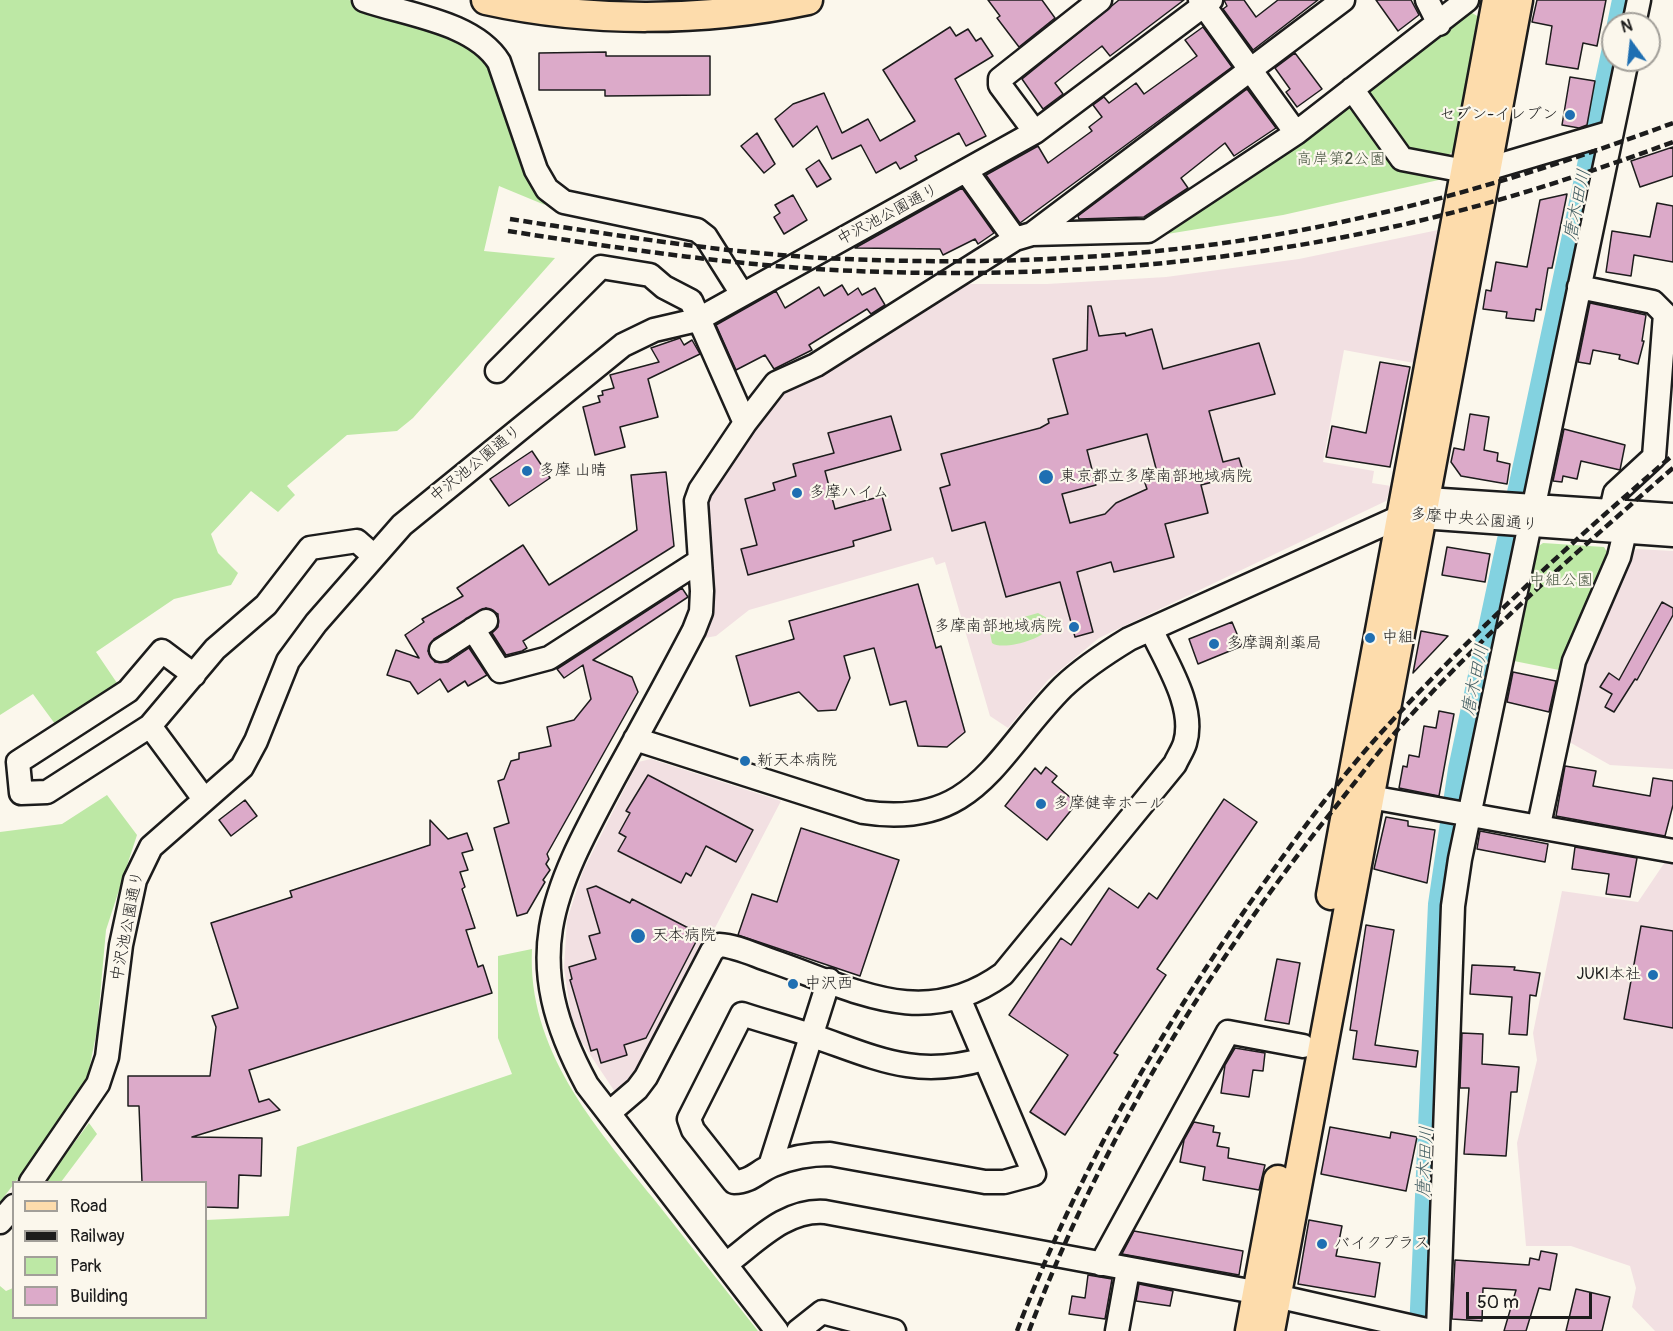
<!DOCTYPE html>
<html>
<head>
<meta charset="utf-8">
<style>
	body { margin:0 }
	#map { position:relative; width:1673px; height:1331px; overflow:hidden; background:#fbf7ec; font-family:Pangolin,sans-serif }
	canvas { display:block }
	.legend { position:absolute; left:12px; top:1181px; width:195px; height:138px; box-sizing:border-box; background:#fbf7ec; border:2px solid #a29f99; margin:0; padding:8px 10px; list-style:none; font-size:18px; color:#1c1c1c }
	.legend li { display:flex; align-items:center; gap:12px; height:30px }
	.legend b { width:30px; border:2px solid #a29f99 }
	.north { position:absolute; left:1601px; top:12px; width:60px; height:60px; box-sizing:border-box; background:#fbf7ec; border:2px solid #a29f99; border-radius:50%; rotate:345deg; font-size:16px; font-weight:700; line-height:24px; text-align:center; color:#1c1c1c }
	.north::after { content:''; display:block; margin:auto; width:21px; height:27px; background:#1f6fb2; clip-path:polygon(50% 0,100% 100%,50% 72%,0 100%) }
	.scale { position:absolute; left:1466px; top:1292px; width:126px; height:27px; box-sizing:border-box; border:3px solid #1c1c1c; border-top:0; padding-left:8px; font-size:18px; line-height:21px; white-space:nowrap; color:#1c1c1c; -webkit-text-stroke:4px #fbf7ec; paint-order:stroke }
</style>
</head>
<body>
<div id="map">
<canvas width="1673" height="1331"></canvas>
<ul class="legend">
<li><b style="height:8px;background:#fddcac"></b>Road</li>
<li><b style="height:8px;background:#1c1c1c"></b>Railway</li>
<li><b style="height:16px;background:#bde8a5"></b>Park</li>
<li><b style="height:16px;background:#dcaac9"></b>Building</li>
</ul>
<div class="north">N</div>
<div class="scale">50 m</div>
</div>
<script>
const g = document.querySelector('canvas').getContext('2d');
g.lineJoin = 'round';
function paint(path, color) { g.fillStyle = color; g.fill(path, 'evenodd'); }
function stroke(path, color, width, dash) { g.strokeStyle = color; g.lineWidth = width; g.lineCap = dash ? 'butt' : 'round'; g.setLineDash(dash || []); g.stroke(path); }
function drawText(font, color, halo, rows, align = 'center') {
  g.font = font + ' Pangolin,"Klee One",sans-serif'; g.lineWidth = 4.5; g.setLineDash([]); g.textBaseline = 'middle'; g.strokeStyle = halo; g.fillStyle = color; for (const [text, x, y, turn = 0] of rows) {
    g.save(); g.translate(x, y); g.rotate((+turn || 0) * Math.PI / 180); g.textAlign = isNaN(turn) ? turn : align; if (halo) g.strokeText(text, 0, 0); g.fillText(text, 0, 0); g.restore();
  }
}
paint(new Path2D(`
	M1438 230 1414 363 1344 350 1323 462 1374 471 1372 483 1391 486 1386 501 1099 638 1048 680 1008 728 990 716 945 562 936 565 933 557 749 610 716 636 699 639 704 502 776 397 964 284H1047L1166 277 1299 259Z
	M1637 549 1673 551V769L1610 765 1564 739 1578 668 1628 555Z
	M651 759 781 801 641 1070 622 1092H615L581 1041 571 1015 564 968 567 920 583 871 638 762Z
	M1667 859 1673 860V1331H1655L1632 1307 1636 1288 1630 1266 1571 1246H1526L1517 1143 1537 1060 1533 1033 1562 891 1638 902Z`), '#f2e0e2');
paint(new Path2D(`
	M0 0H349L457 33 474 46 487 65 520 164 545 205 499 186 484 251 555 258 413 418 397 431 347 435 287 486 295 495 278 512 251 491 211 534 218 553 238 573 231 585 174 599 96 652 117 683 55 724 33 694 0 715Z
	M1467 10 1479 17 1454 151 1442 159 1407 151 1368 99 1370 88Z
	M1340 108H1355L1439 173 1443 179 1283 215 1155 236Z
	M1543 543 1604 547 1610 557 1564 671 1509 660 1532 551Z
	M1038 613 1047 618 1049 627C1045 639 1002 651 992 643L990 633 996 625Z
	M107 795 137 835 106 930 97 1030 87 1080 52 1134 0 1202V832L62 824Z
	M532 949C527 1049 594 1125 653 1198 688 1242 723 1287 758 1331H0V1286L6 1291 13 1288 14 1318H206V1220L289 1216 297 1147 512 1074 498 1038V956Z
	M89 1123 97 1134 61 1182H45Z`), '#bde8a5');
stroke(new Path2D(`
	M1616 24 1621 0
	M1418 1331 1437 904 1457 769 1613 39`), '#83d2e0', 18);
const building = new Path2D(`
	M988 0H1042L1055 18 1019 47 997 18 1000 16Z
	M1119 0H1184L1110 56 1102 46 1075 67 1055 83 1063 94 1043 109 1022 79Z
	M1224 0H1244L1256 17 1278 0H1318L1253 50 1223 9 1227 6Z
	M1376 0H1411L1419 15 1398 31Z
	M1537 0H1606L1597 46 1583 43 1578 69 1546 64 1552 26 1532 22Z
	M950 27 956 36 968 29 976 41 981 38 993 56 955 79 986 136 966 146 959 133 915 156 917 160 900 169 896 162 876 173 861 145 832 159 817 126 793 147 775 119 793 104 824 93 842 133 868 119 880 141 915 121 883 70Z
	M1203 27 1232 67 1020 223 986 175 1038 146 1048 163 1092 131 1089 127 1102 117 1093 105 1104 97 1109 103 1136 83 1144 94 1197 56 1185 40Z
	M606 52V56H710V95L605 96V90H539V53Z
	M1295 53 1322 89 1297 107 1286 92 1290 89 1275 68Z
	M1570 77 1595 81 1587 125 1579 128 1562 125Z
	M1247 89 1276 128 1234 156 1225 143 1181 178 1188 188 1144 217 1079 219 1078 216Z
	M757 133 775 164 764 173 741 146Z
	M1673 147V176L1640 187 1631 161Z
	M819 160 831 179 817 187 806 169Z
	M962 188 994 233 978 244 975 239 943 255 940 249 855 248Z
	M1567 194 1552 268H1548L1541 310 1536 309 1534 321 1506 318 1507 312 1483 309 1486 290 1491 291 1496 262 1527 267 1540 200Z
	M793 195 807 220 784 234 774 217 780 213 775 205Z
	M1657 203 1673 206V262L1634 255 1631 276 1606 272 1612 231 1650 237Z
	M842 285 848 295 858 288 862 295 875 288 885 305 871 314 867 309 809 345 812 350 774 369 765 355 736 370 716 325 776 291 785 308 819 287 824 296Z
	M1590 303 1646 315 1642 341H1644L1638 364 1619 359 1620 355 1593 350 1590 364 1578 362Z
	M1088 306H1091L1099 336 1125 333 1126 336 1152 329 1163 369 1259 343 1275 394 1209 411 1223 462 1239 458 1244 474 1201 485 1208 513 1165 524 1174 557 1114 572 1111 562 1077 572 1093 632 1075 637 1060 582 1006 597 985 522 952 531 940 488 950 485 941 454 1040 428 1049 423 1048 419 1068 414 1053 359 1087 350ZM1147 434 1158 476 1144 480 1147 489 1116 503 1105 514 1070 523 1062 494 1096 485 1087 450Z
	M680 338 684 345 692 340 700 354 648 379 658 417 620 427 625 447 595 455 583 407 600 402 598 396 603 395 602 391 614 388 610 375 659 362 651 348Z
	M1380 362 1410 367 1390 467 1326 457 1332 426 1366 433Z
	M1470 414 1489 417 1484 450 1498 453 1497 461 1510 464 1507 484 1461 476 1451 462 1454 448 1464 450Z
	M891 416 901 450 825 471 835 509 882 496 891 530 853 541 854 546 748 575 741 549 757 545 745 499 775 490 773 483 796 476 793 464 834 453 828 433Z
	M1564 429 1625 445 1620 470 1581 461 1577 479 1563 476 1562 482 1553 481Z
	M532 451 550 478 509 506 490 479Z
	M666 472 674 546 523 641 527 648 522 651 506 655 492 633 498 627V614L486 608 434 639 428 651 435 662H448L469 648 487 675 468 686 465 681 448 692 440 679 418 694 410 682 387 675 396 650 419 658 405 635 424 622 422 619 463 596 457 588 523 545 549 585 637 530 631 475Z
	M1447 547 1490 554 1485 582 1442 575Z
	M918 584 936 648 941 646 965 732 947 747 918 746 906 701 890 705 874 648 844 656 850 678 836 710 818 711 799 692 750 706 736 656 794 639 789 621Z
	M682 588 688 597 593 660 632 677 638 692 547 854 549 859 546 864 550 870 543 880 545 882 527 913 517 916 494 828 509 823 498 781 504 779 511 761 519 759V753L551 746 547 727 574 720 591 699 583 665 564 678 557 669Z
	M1662 602 1673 608V615L1637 680 1635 679 1614 712 1605 707 1612 694 1600 687 1609 673 1619 680Z
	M1232 622 1242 646 1198 664 1189 639Z
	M1421 631 1448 636 1413 673Z
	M1513 672 1556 681 1549 712 1507 702Z
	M1439 711 1454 714 1439 796 1399 788 1403 766 1407 767 1409 755 1419 757 1424 726 1436 728Z
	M1565 766 1596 771 1593 786 1650 796 1653 778 1673 781V805L1665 836 1556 816Z
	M1046 767 1057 776 1052 782 1077 803 1047 840 1005 806 1035 768 1041 774Z
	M648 775 753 830 736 862 706 846 691 876 686 873 681 883 618 851 626 837 619 833 630 813 626 811Z
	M1224 799 1257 822 1157 969 1166 975 1114 1053 1118 1055 1065 1135 1030 1112 1068 1055 1009 1015 1061 938 1071 945 1109 888 1138 908 1149 893 1157 899Z
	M245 800 257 816 231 836 219 820Z
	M1386 817 1408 821V826L1435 830 1427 883 1374 869Z
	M430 820 448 839 467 833 473 850 462 853 468 870 460 872 465 887 462 889 475 928 466 930 478 967 483 965 492 993 249 1070 259 1102 269 1099 280 1110 192 1137 262 1138 261 1176 239 1175 238 1208 206 1207V1182H142L139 1106H128V1076H210L216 1027 212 1016 238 1008 211 923 292 897 290 891 430 845Z
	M801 828 899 860 860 976 738 935 752 894 777 902Z
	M1480 831 1548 844 1545 862 1477 849Z
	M1575 847 1637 858 1630 897 1606 894 1609 874 1572 869Z
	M596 886 630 903 632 899 700 934 646 1038 624 1045 627 1055 601 1063 597 1049 591 1051 570 980 572 979 569 967 596 959 589 936 600 933 587 889Z
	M1366 925 1394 930 1375 1045 1418 1051 1416 1067 1353 1059 1357 1031 1350 1030Z
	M1641 926 1673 931V1028L1624 1019Z
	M1277 959 1300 963 1289 1024 1265 1020Z
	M1472 965 1515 967 1514 970 1540 973 1536 996 1530 995 1527 1035 1509 1034 1512 997 1470 994Z
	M1462 1033 1483 1034 1482 1064 1519 1067 1517 1092H1511L1506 1156 1464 1154 1469 1088H1460Z
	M1235 1048 1265 1053 1263 1071 1253 1070 1249 1097 1221 1093 1225 1065Z
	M1194 1122 1214 1126 1213 1132 1220 1133 1217 1146 1229 1148 1228 1158 1265 1165 1259 1190 1203 1180 1205 1167 1180 1162 1184 1140Z
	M1330 1127 1390 1138 1391 1132 1417 1137 1406 1191 1321 1174Z
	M1309 1220 1342 1226 1336 1256 1380 1263 1375 1297 1298 1284Z
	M1134 1231 1243 1251 1239 1275 1122 1254Z
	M1541 1251 1557 1254 1550 1290 1539 1288 1526 1331H1504L1516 1290 1483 1288 1482 1321 1452 1319 1455 1260 1529 1265 1530 1258 1539 1260Z
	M1088 1275 1112 1279 1105 1319 1069 1314 1072 1296 1085 1298Z
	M1139 1284 1173 1291 1170 1306 1136 1301Z
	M1576 1289 1610 1297 1602 1331H1566Z`);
paint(building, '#dcaac9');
stroke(building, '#1c1c1c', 1.5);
const minor = new Path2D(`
	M364 0C407 15 474 22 499 62L536 170 547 189 564 202 697 230 706 237 742 294
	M1200 0 1296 133
	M1427 0 1439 24
	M1634 24 1639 0
	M1352 89 1402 159 1465 171 1487 169 1612 132
	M1035 132 1000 85V79L1100 0
	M967 172 1015 239
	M1032 234 1148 231 1296 133 1467 0
	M1579 287 1653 302 1665 314 1654 457 1615 493 1611 511
	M497 371 601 267 650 275 664 287 691 301 745 423
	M1407 516 1673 535
	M473 629 500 671 549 658 698 562
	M441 650 486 621
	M194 675 162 651 128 691 18 762 21 793 47 792 150 726 215 649 266 605 310 548 357 541 374 556
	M150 726 204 799
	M635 739 863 812C976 830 996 754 1063 687 1083 668 1106 653 1129 639L1402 516 1427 499 1673 515
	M1370 797 1673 851
	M1539 825 1574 661 1619 557 1625 532
	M959 998 1034 1174 1004 1182H985L830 1154C810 1154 792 1157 773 1165 758 1171 751 1182 734 1182L693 1130 689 1119 742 1014C766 1022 790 1028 813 1036 877 1058 915 1079 984 1059
	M609 1113 637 1089 646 1077 712 951 719 945C737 946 754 955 772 961 854 989 923 1032 1003 974L1175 764C1178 757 1183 750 1185 743 1196 706 1165 661 1151 629
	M770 1166 829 980
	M31 1182 98 1084 107 1057 121 945 135 880 151 847 242 767 256 741 288 661 316 623 402 525 623 345 654 330 697 320 1035 132 1211 0
	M0 1222 14 1206
	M726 1264C756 1242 785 1209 825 1212L1276 1296 1431 1331
	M1101 1264 1228 1032 1303 1046
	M777 1331 587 1085C518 958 551 895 614 778 641 729 668 680 694 630L701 612 702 591 696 501 700 490 745 423 776 383 816 365 1015 239 1032 234 1343 0
	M798 1331 822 1312 894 1331
	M1117 1331 1128 1270
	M1438 1331 1453 906 1460 859 1627 60`);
const major = new Path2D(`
	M486 0C590 23 704 22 808 0
	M1331 895 1497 0
	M1250 1331 1278 1180
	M1270 1331 1518 0`);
stroke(minor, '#1c1c1c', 27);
stroke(major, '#1c1c1c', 33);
stroke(minor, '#fbf7ec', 22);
stroke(major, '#fddcac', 28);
stroke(new Path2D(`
	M510 219C614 235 718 252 823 258 943 264 1065 262 1185 248 1351 229 1517 181 1673 123
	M508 231C610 247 712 262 815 269 1022 281 1233 267 1435 217 1516 197 1594 171 1673 142
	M1017 1331C1076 1175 1161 1029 1257 893 1295 839 1335 784 1379 735 1470 635 1570 543 1673 455
	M1029 1331C1101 1140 1210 963 1337 805 1361 775 1384 744 1410 716 1491 627 1582 547 1673 468`), '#1c1c1c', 4.5, [9, 4.5]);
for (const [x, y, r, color] of [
	[1570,115,6,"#1f6fb2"],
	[527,471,6,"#1f6fb2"],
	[1046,477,8,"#1f6fb2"],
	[797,493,6,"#1f6fb2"],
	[1074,627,6,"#1f6fb2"],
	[1370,638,6,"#1f6fb2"],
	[1214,644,6,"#1f6fb2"],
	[745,761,6,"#1f6fb2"],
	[1041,804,6,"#1f6fb2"],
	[638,936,8,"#1f6fb2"],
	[1653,975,6,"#1f6fb2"],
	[793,984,6,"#1f6fb2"],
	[1322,1244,6,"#1f6fb2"]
]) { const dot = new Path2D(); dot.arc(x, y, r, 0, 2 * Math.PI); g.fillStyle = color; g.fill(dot); stroke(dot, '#fbf7ec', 2); }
drawText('16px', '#1c1c1c', '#fbf7ec', [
	["セブン-イレブン",1558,115,"right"],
	["多摩 山晴",539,471],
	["東京都立多摩南部地域病院",1060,477],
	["多摩ハイム",809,493],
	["多摩南部地域病院",1062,627,"right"],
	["中組",1382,638],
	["多摩調剤薬局",1226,644],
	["新天本病院",757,761],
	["多摩健幸ホール",1053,804],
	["天本病院",652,936],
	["JUKI本社",1641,975,"right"],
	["中沢西",805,984],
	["バイクプラス",1334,1244]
], 'left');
drawText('16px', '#4c5945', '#fbf7ec', [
	["高岸第2公園",1341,160],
	["中組公園",1561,581]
]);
drawText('16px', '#1c1c1c', '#fbf7ec', [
	["中沢池公園通り",888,215,-28],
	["中沢池公園通り",476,464,-39],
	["多摩中央公園通り",1474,520,5],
	["中沢池公園通り",128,926,-79]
]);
drawText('italic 18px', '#405c61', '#fbf7ec', [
	["唐木田川",1578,205,-78],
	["唐木田川",1476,680,-78],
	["唐木田川",1426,1162,-87]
]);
</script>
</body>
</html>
